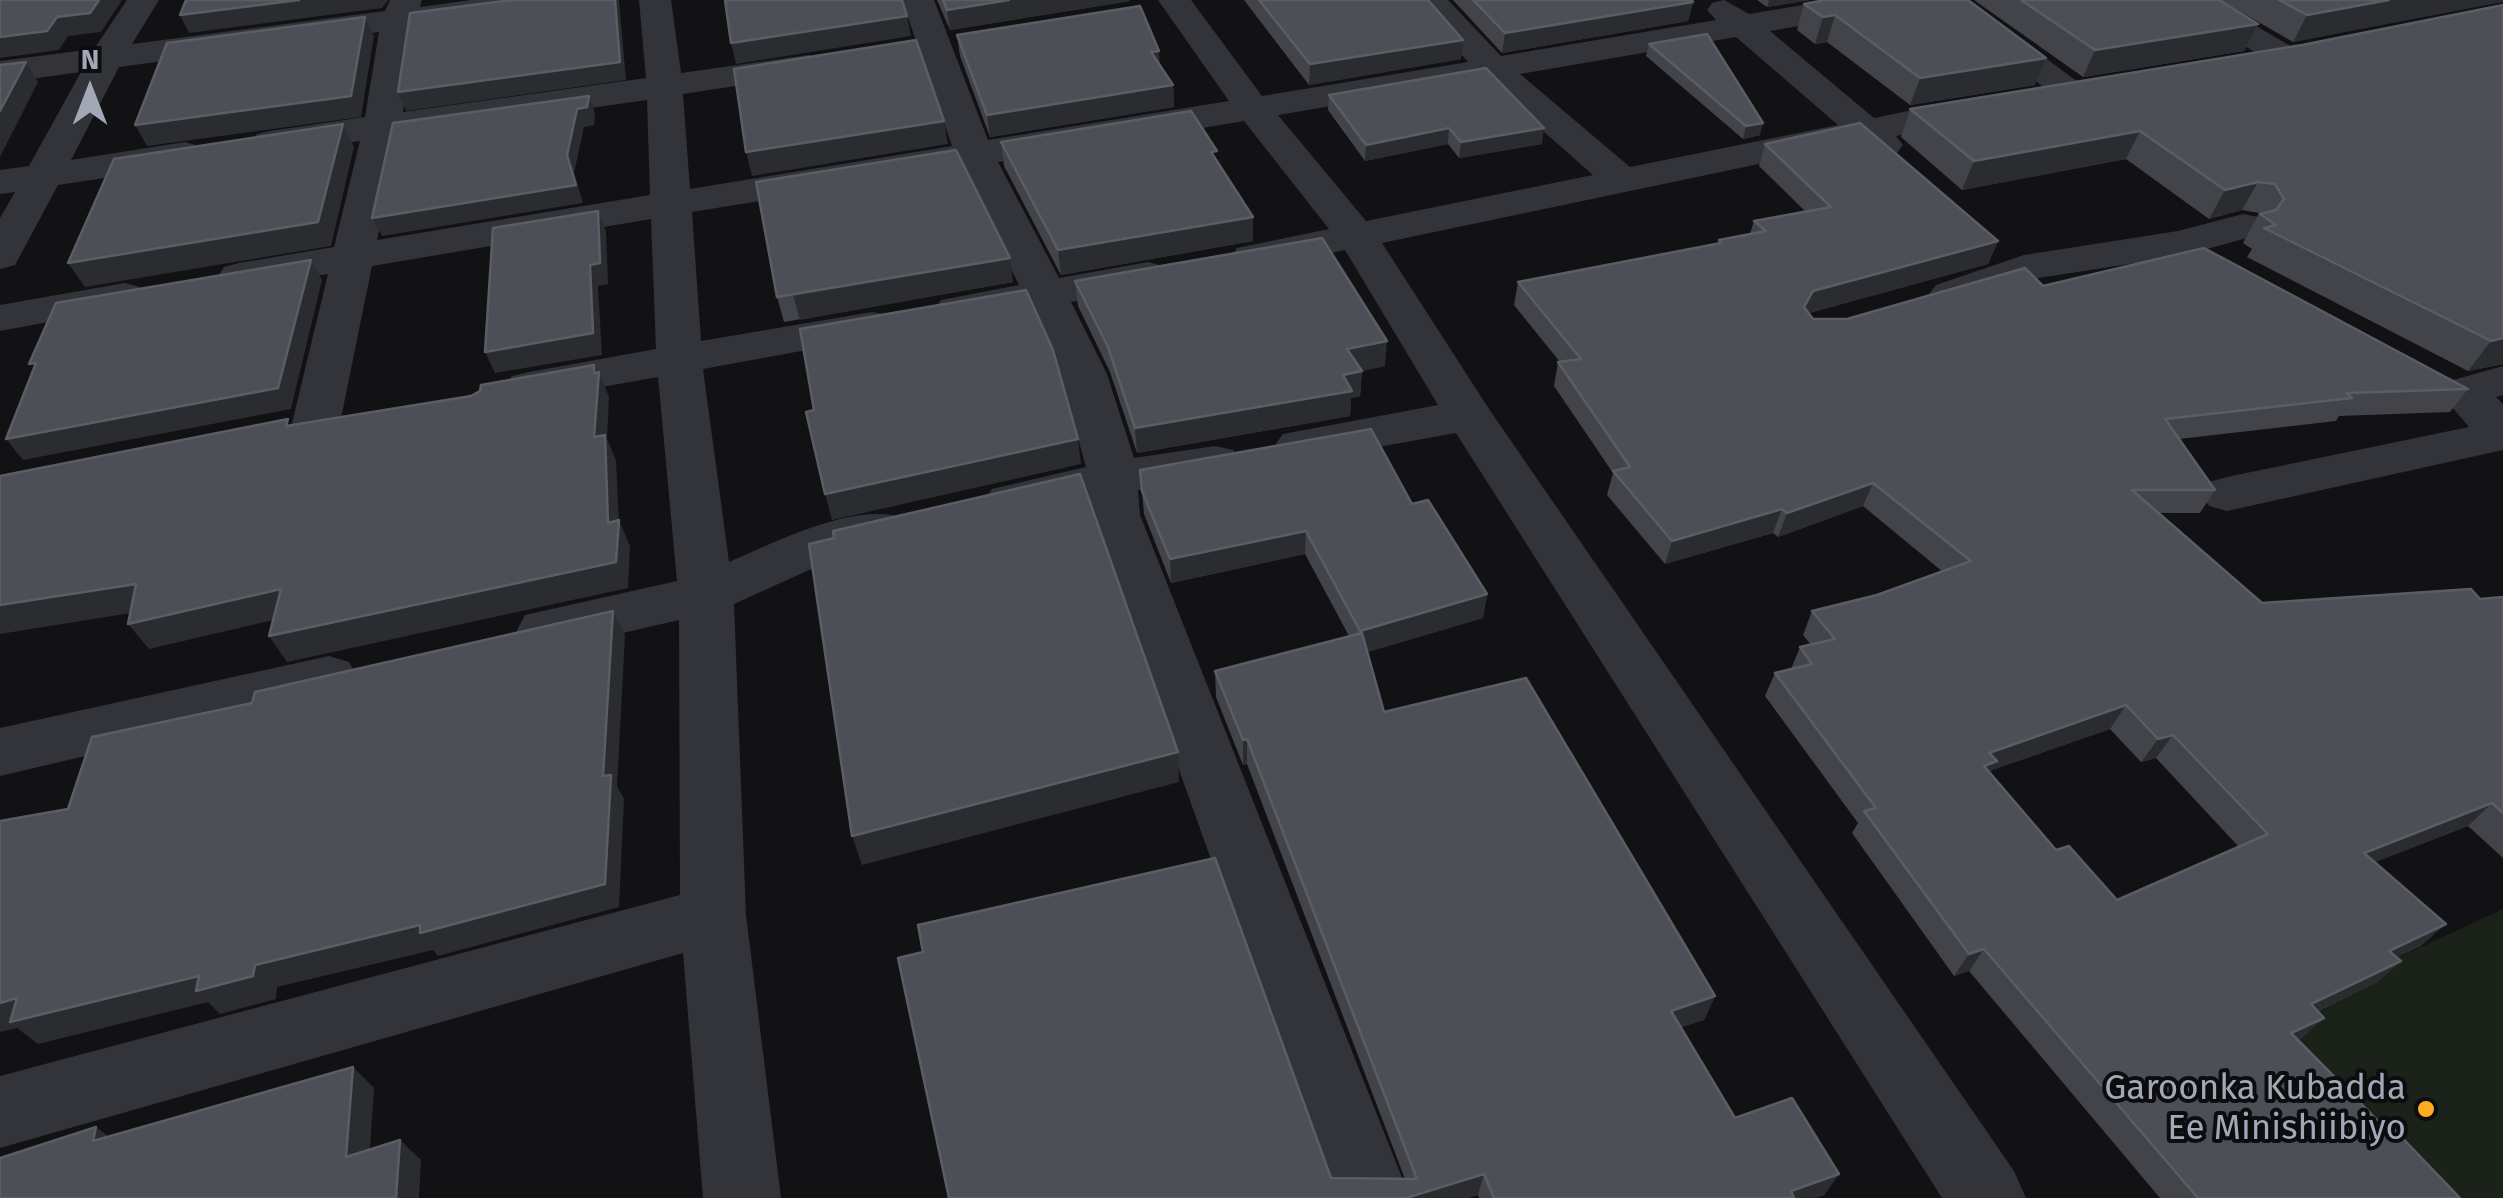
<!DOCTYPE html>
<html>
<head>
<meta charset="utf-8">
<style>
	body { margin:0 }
	#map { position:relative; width:2503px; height:1198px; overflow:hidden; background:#121214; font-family:"Fira Sans",sans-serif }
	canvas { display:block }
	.north { position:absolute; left:40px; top:40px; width:100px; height:100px; -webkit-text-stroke:8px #0d0d0f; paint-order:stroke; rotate:0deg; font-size:28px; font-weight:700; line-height:40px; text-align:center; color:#a2a8b6 }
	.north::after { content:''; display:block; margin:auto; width:35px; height:45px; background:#a2a8b6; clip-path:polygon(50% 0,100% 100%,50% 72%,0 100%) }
</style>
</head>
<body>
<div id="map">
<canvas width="2503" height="1198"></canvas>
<div class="north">N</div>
</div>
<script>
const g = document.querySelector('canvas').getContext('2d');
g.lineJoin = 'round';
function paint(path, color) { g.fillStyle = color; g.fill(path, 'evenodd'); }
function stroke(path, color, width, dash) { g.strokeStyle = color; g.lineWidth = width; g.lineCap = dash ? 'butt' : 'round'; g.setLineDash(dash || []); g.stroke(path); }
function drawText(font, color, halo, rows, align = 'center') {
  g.font = font + ' "Fira Sans",sans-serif'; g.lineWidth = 8; g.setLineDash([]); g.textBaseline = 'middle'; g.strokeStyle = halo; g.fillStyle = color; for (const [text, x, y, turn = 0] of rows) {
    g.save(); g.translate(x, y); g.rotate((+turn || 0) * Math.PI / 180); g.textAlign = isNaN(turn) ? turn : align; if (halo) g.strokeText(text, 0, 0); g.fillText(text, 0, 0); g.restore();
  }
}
paint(new Path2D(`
	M2503 909V1198H2434L2262 1021Z`), '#1a221a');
paint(new Path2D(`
	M127 0H159L132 44 385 11 390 0H422L420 7 471 0H562L546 10 414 27 403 112 646 78 639 0H671L681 73 809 55 821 59 827 66 821 73 683 94 690 189 952 146 902 0H934L988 140 1229 101 1158 0H1191L1262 96 1468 62 1414 0H1448L1501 56 1716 20 1707 10 1712 3 1724 0 1749 14 1833 0H1906L1890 10 1770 31 1874 118 1981 96 1994 99 1999 107 1994 115 1896 136 1903 145 1897 153 1884 156 1859 143 1382 243 1489 409 2014 1171 2026 1198H1942L1456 433 1300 461 1283 456 1275 445 1283 434 1438 405 1345 250 1252 270 1237 266 1231 257 1237 248 1329 229 1244 121 998 162 1059 278 1148 262 1163 266 1169 275 1163 284 1071 302 1107 374 1134 458 1215 446 1233 450 1240 462 1233 474 1138 490 1140 515 1410 1198H1332L1088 515 1087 500 1010 518 992 513 984 501 992 489 1086 467 1060 374 1031 309 957 322 941 318 935 309 941 300 1019 285 962 168 692 212 701 341 872 312 888 315 894 325 888 335 872 338 703 369 729 562C776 542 851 503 902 517L909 530 902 543 831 560 734 604 746 915 781 1198H703L683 953 0 1148V1076L680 895 679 620 545 651 525 645 517 630 525 615 677 581 658 377 529 400 512 396 505 386 512 376 529 372 656 349 651 219 372 266 340 423 333 434 316 438 299 434 292 423 328 274 239 289 224 285 218 276 224 267 239 263 334 247 360 141 270 153 257 150 251 142 257 134 270 131 365 117 379 32 119 67 71 160 185 142 199 146 204 154 199 162 185 166 58 185 15 265 0 269V218L15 192 0 194V170L29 166 81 72 0 83V61L94 49ZM1736 37 1838 125 1630 167 1520 74ZM1485 80 1593 175 1366 221 1278 115ZM647 100 650 195 377 240 399 135Z
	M1930 0H1967L2090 91 2085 99H2059Z
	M2172 0H2212L2299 51 2304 58 2299 65H2275Z
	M2243 214 2258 217 2264 226 2258 235 2181 256 2032 279 1951 307 1936 303 1929 294 1936 285 2024 255 2178 231Z
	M125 283 140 287 147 296 140 305 0 331V305Z
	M2503 366V395L2496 397 2503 404V450L2227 511 2209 506 2201 494 2209 482 2227 477 2469 427 2439 392 2446 382Z
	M329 656 349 662 358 678 349 694 0 776V728Z`), '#323439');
paint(new Path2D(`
	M937 0H1130V1L950 30Z
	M1244 0H1428L1461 59 1309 85Z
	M1453 0H1692L1693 2 1688 21 1502 53Z
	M1757 0H1810L1767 7Z
	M1974 0H2219L2258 24 2244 51 2083 77Z
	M2220 0H2503L2293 42Z
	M1804 4 2035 85 1910 105 1827 42 1815 44 1797 30Z
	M2503 5V364L2468 371 2247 257 2252 249 2243 243 2259 213 2242 210 2209 219 2126 159 1962 190 1901 137 1910 109 2302 45Z
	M957 35 1160 65 1173 85 1174 107 990 137 960 56Z
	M1649 44 1760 135 1743 139 1646 56Z
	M1329 95 1542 144 1459 158 1448 144 1365 161 1328 110Z
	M1001 142 1253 241 1061 275 1004 166Z
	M1765 144 1998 241 1988 264 1809 313 1813 319H1847L2043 286 2468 389 2450 412 2339 416 2336 421 2179 439 2215 490 2200 513H2159L2262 603 2480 599 2503 597V858L2468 826 2375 862 2421 946 2397 957 2401 961 2377 982 2318 1011 2324 1018 2298 1040 2381 1124 2460 1198H2160L1969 971 1954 976 1852 833 1858 823 1765 696 1775 673 1791 669 1800 647 1811 645 1803 635 1812 611 1877 595 1943 572 1863 506 1778 537 1773 533 1665 564 1607 495 1613 473 1554 386 1558 362H1560L1514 305 1518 282 1718 243 1719 240 1750 234 1754 221 1805 211 1759 166ZM2110 729 2141 762 2156 758 2239 847 2117 900 2056 850 1990 773 1992 770Z
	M756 182 1013 282 784 322 777 297Z
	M1075 281 1385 366 1362 371 1360 396 1351 398 1350 416 1137 453 1110 372 1078 306Z
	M1140 470 1412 504 1487 594 1483 618 1367 652 1384 712 1715 996 1704 1020 1681 1027 1735 1118 1839 1174 1824 1195 1815 1198H1479L1478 1195 1467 1198H1406L1331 1178 1405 1179 1247 764 1243 765 1216 697 1215 671 1349 636 1305 554 1171 583 1144 514Z`), '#43444a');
paint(new Path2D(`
	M99 0H122L101 32 68 36 59 50 0 58V37Z
	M299 0H388L382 8 189 33 180 15Z
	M615 0H619L626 80 406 111 398 92Z
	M1009 0H1130V1L950 30 947 10Z
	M1769 0H1810L1767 7Z
	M2389 0H2503V2L2293 42 2307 15Z
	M1693 2 1688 21 1502 53 1505 33Z
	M1835 15 1827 42 1815 44 1823 17Z
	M907 16 911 36 736 64 731 43Z
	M365 17 374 36 361 117 147 146 135 125Z
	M2258 24 2244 51 2083 77 2095 50Z
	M1463 40 1461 59 1309 85 1310 64Z
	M1159 51 1160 72 1151 52Z
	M2046 58 2035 85 1910 105 1920 78Z
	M26 62 38 82 0 157V111Z
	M1173 85 1174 107 990 137 987 115Z
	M589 96 595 113 594 125 584 127 574 173 583 203 382 236 372 218 577 109Z
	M944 121 948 144 752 176 746 152Z
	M1763 123 1760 135 1743 139 1746 126Z
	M343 124 354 147 331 246 85 287 68 263Z
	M1449 128 1448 144 1365 161 1366 145Z
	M1544 128 1542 144 1459 158 1461 142Z
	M2140 131 2126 159 1962 190 1974 161Z
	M2258 182 2242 210 2209 219 2225 190Z
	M598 211 606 232 608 284 598 286 602 355 495 373 485 352 590 265Z
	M1253 217V241L1061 275 1058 250Z
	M1998 241 1988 264 1805 314 1804 307 1813 291Z
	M1010 258 1013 282 800 320 793 295Z
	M311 260 322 280 291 409 23 460 6 439Z
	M2503 338V364L2468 371 2491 341Z
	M1387 341 1385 366 1362 371 1360 396 1351 398 1350 416 1137 453 1135 428 1347 349Z
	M594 365 599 378V372L609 397 607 439 616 460 619 526V520L630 546 628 588 287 662 269 636 608 523 594 437Z
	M1078 439 1081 464 832 520 825 494Z
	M1873 483 1863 506 1778 537 1787 513Z
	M1782 509 1773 533 1665 564 1672 541Z
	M1306 531 1305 554 1171 583 1170 559Z
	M136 584 156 609 0 634V605Z
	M281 589 299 614 149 649 128 624Z
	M1487 594 1483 618 1358 655 1360 631Z
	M613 611 625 636 617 786 624 799 619 907 438 956 433 950 277 987 276 999 220 1014 208 1002 38 1044 17 1028 0 1032V1003L17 998 255 965 603 776Z
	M2126 705 2110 729 1992 770 1983 784 1970 789 1989 753Z
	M2173 735 2156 758 2141 762 2158 739Z
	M1247 739V764L1243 765V740Z
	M1178 752 1179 782 862 865 852 836Z
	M2492 803 2468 826 2342 875 2364 853Z
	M2446 924 2421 946 2365 972 2389 951Z
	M1984 949 1969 971 1954 976 1969 954Z
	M2401 961 2377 982 2288 1025 2311 1004Z
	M1715 996 1704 1020 1661 1034 1671 1011Z
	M2324 1018 2301 1039 2268 1054 2291 1033Z
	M353 1067 374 1088 368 1177 346 1157Z
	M96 1127 124 1148 93 1141Z
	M400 1140 421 1160 419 1198H396Z
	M1484 1174 1478 1195 1467 1198H1406Z
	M1839 1174 1824 1195 1815 1198H1786L1791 1191Z`), '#2b2c30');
const building = new Path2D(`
	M0 0H99L90 13 57 17 47 31 0 37Z
	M186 0H299L180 15Z
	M512 0H615L620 62 398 92 410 13Z
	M725 0H902L907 16 731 43Z
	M943 0H1009L947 10Z
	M1259 0H1428L1463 40 1310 64Z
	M1473 0H1692L1693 2 1505 33Z
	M1825 0H1968L2046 58 1920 78 1835 15 1823 17 1804 4Z
	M2021 0H2219L2258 24 2095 50Z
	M2279 0H2389L2307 15Z
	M2503 5V338L2491 341 2264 228 2276 225 2260 214 2276 210 2284 199 2275 184 2258 182 2225 190 2140 131 1974 161 1910 109 2302 45Z
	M1140 6 1159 51 1151 52 1173 85 987 115 957 35Z
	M365 17 351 96 135 125 167 43Z
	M1707 34 1763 123 1746 126 1649 44Z
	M916 40 944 121 746 152 734 69Z
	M26 62 0 111V65Z
	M1486 68 1544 128 1461 142 1449 128 1366 145 1329 95Z
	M589 96 587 107 577 109 567 155 576 185 372 218 393 123Z
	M1191 111 1217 151 1211 152 1253 217 1058 250 1001 142Z
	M1860 123 1998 241 1813 291 1804 307 1813 319H1847L2025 268 2043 286 2204 248 2468 389 2347 393 2352 398 2165 419 2215 490H2132L2262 603 2471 589 2480 599 2503 597V813L2492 803 2364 853 2446 924 2389 951 2401 961 2311 1004 2324 1018 2291 1033 2381 1124 2387 1122 2460 1198H2198L1984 949 1969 954 1864 811 1876 808 1775 673 1812 664 1800 647 1835 639 1812 611 1877 595 1971 561 1873 483 1787 513 1782 509 1672 541 1613 471 1630 467 1558 362 1581 359 1518 282 1721 243 1719 240 1766 231 1754 221 1831 207 1765 144ZM2126 705 2158 739 2173 735 2268 834 2117 900 2069 846 2056 850 1984 766 1997 761 1989 753Z
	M343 124 318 222 68 263 114 159Z
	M956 150 1010 258 777 297 756 182Z
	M598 211 600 263 590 265 593 333 485 352 493 228Z
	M1322 238 1387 341 1347 349 1362 371 1343 375 1352 391 1135 428 1108 347 1075 281Z
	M311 260 278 388 6 439 36 363 29 364 56 303Z
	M1026 290 1053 350 1078 439 825 494 806 412 814 410 800 329Z
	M594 365V373L599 372 594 437 605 435 608 523 619 520 616 562 269 636 281 589 128 624 136 584 0 605V476L288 419 286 426 471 396 480 391 481 385Z
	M1371 429 1412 504 1428 500 1487 594 1360 631 1306 531 1170 559 1142 491 1140 470Z
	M1080 474 1178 752 852 836 809 544 834 538 833 531Z
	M613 611 603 776 611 775 605 884 420 933V925L255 965 253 976 196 991 199 976 10 1022 17 998 0 1003V821L68 809 92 737 252 703 255 692Z
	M1362 633 1384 712 1526 678 1715 996 1671 1011 1735 1118 1792 1098 1839 1174 1791 1191 1794 1198H1494L1484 1174 1406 1198H949L898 958 923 952 918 925 1215 858 1331 1178 1417 1179 1247 739 1243 740 1215 671Z
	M353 1067 346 1157 400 1140 396 1198H0V1158L96 1127 93 1141Z`);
paint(building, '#4d4f56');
stroke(building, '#5b5d65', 2.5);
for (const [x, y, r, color] of [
	[2426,1109,10,"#ffad1e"]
]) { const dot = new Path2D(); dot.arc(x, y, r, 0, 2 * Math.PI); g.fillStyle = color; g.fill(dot); stroke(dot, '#0d0d0f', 4); }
drawText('35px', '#a2a8b6', '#0d0d0f', [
	["Garoonka Kubadda",2406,1089],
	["Ee Minishiibiyo",2406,1129]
], 'right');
</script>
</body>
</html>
